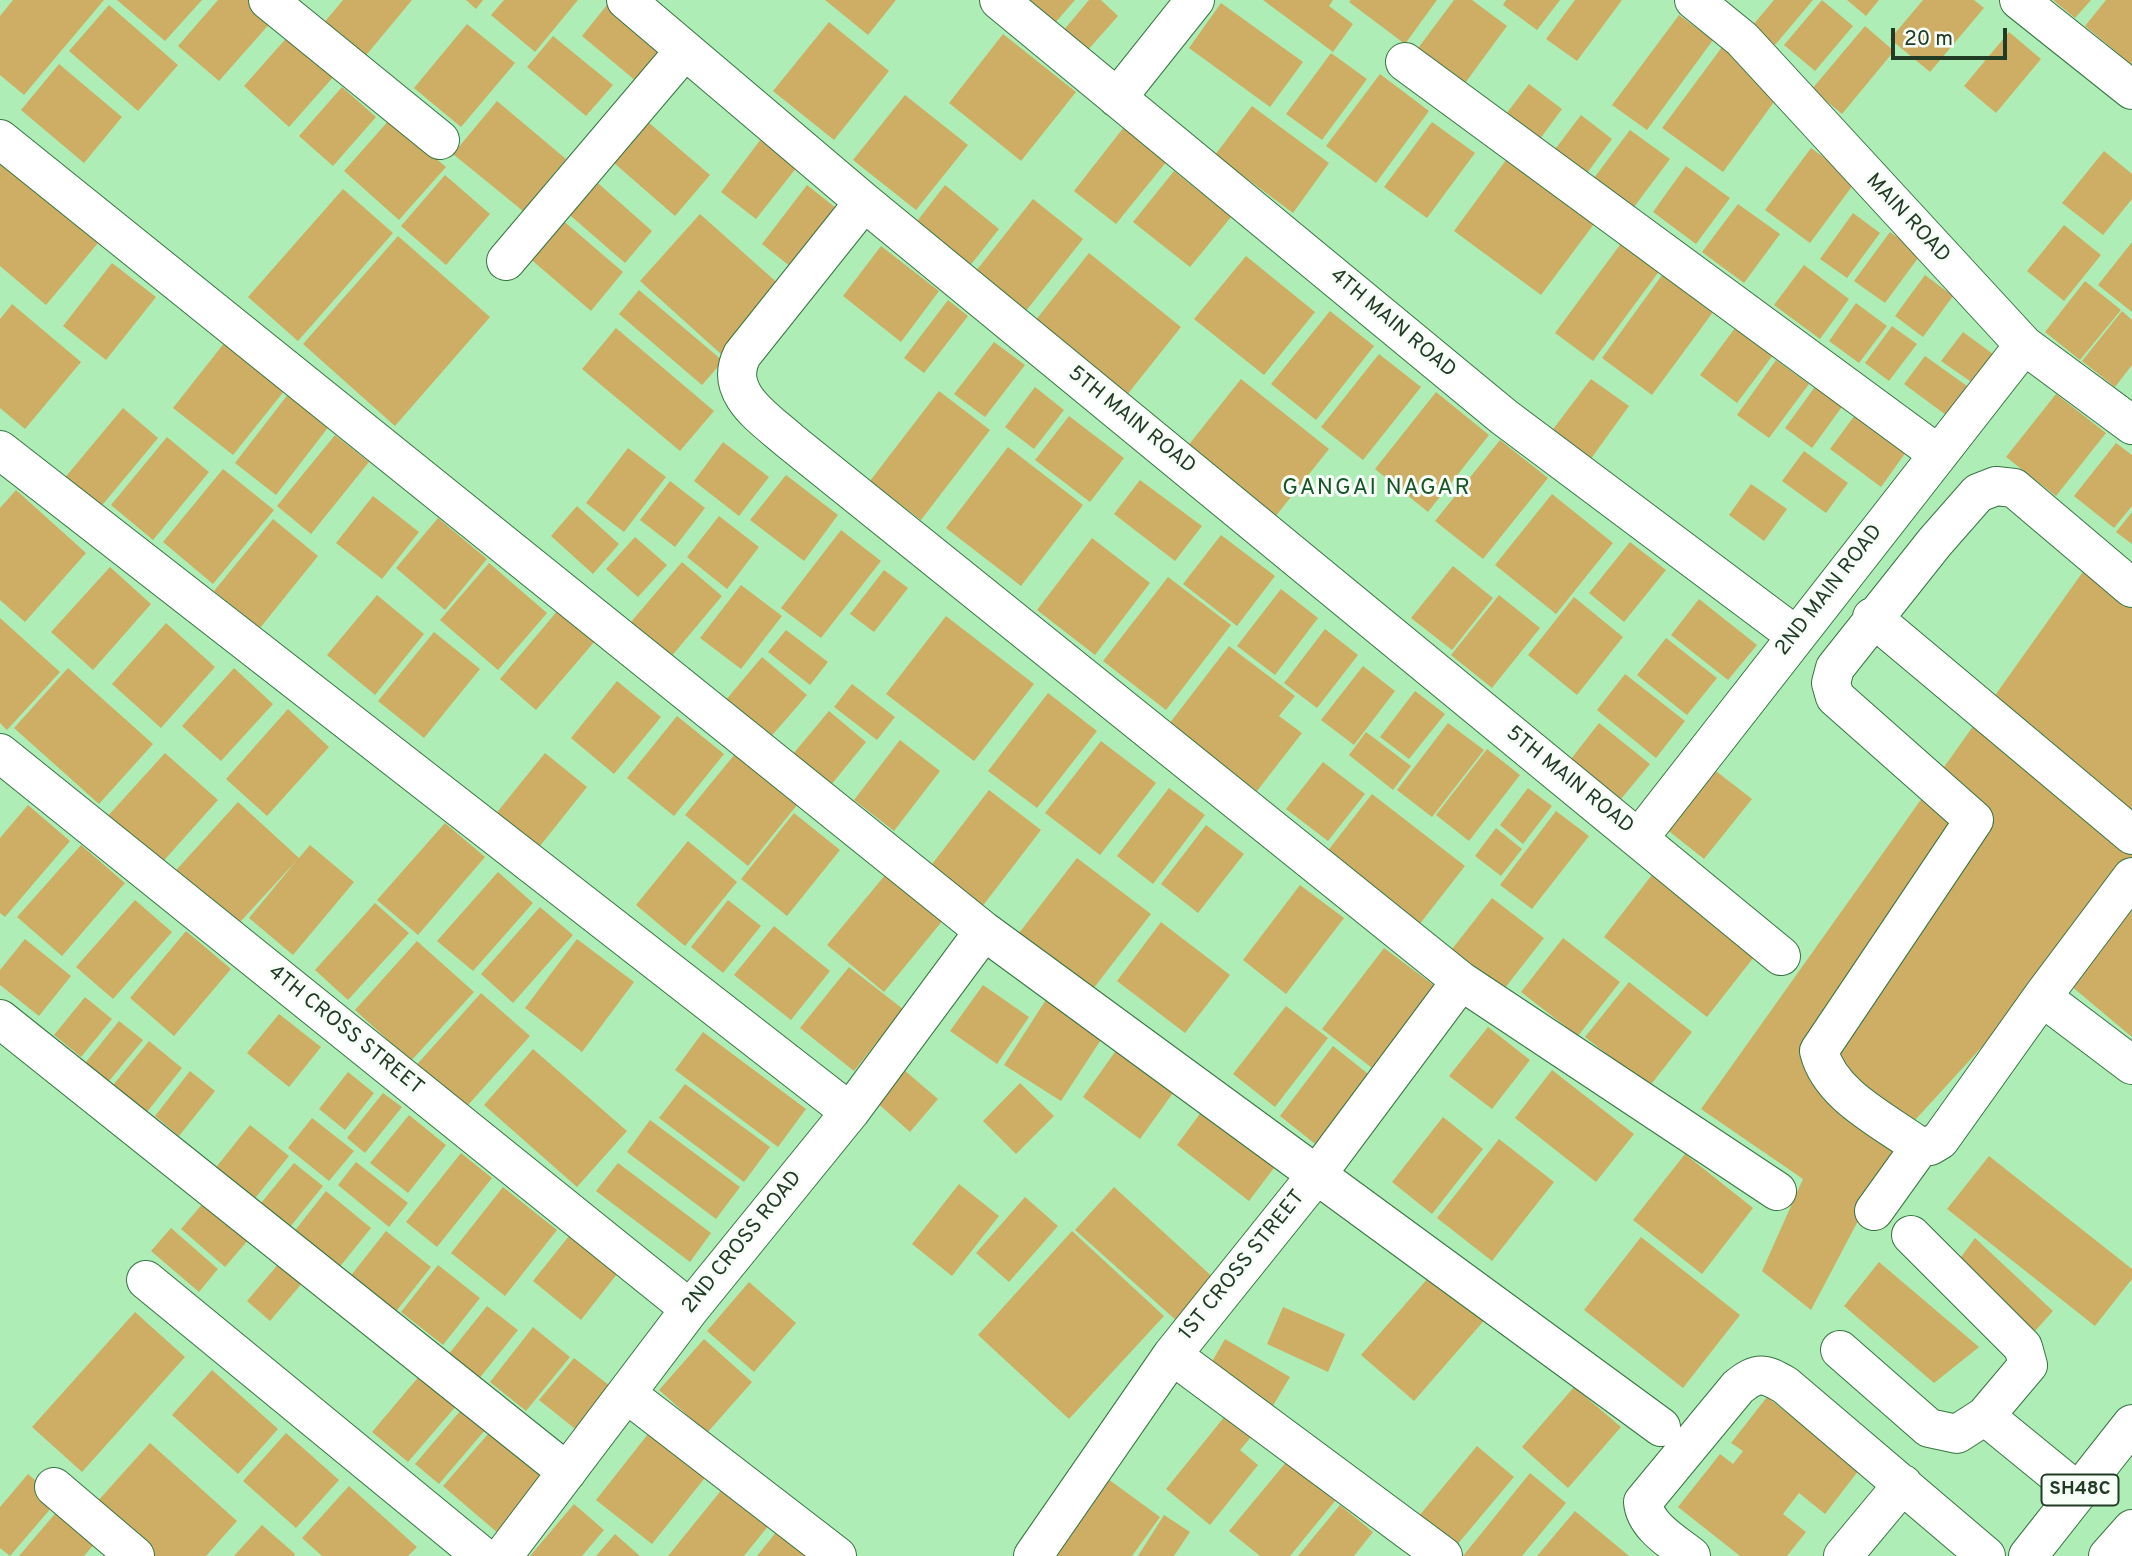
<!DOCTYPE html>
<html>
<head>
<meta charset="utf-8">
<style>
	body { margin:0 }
	#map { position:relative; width:2132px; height:1556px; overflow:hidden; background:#aeeeb6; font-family:Overpass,sans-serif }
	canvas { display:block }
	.scale { position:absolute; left:1891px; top:28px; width:116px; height:32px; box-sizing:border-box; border:4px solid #213b25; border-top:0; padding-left:9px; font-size:21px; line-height:24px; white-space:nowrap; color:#213b25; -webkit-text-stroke:5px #f8fff9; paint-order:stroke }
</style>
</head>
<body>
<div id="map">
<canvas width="2132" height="1556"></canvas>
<div class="scale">20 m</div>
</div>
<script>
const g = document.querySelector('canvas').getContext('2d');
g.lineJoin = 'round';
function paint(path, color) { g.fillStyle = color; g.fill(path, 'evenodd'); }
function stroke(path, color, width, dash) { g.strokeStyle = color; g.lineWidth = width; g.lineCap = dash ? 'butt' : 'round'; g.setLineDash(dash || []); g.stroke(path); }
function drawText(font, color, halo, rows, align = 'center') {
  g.font = font + ' Overpass,sans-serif'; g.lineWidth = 6; g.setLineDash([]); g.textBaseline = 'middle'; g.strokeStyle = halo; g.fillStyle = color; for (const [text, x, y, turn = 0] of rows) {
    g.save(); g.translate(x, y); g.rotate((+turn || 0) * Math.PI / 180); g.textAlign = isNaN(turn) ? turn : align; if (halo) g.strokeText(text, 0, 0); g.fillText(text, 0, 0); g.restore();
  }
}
paint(new Path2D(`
	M13 0H104L24 95 0 75V16Z
	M117 0H202L165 41Z
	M218 0H248L272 21 219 81 178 46Z
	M343 0H412L363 59 322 25Z
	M466 0H483L476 9Z
	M504 0H578L535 52 491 15Z
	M611 0 667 44 636 81 582 36Z
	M825 0H896L868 35Z
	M1028 0H1075L1055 23Z
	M1089 0H1101L1118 16 1087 51 1063 31Z
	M1263 0H1333L1329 6 1353 24 1333 52Z
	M1351 0H1437L1405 44 1349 2Z
	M1454 0H1472L1507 26 1460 90 1413 55Z
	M1506 0H1560L1537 30 1503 5Z
	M1575 0H1622L1577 61 1546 39Z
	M1774 0H1813L1775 45 1753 25Z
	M1822 0 1853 26 1815 71 1784 45Z
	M1847 0H1879L1866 16Z
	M1923 0H1974L1984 8 1930 72 1890 39Z
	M2053 0H2091L2075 18Z
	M2106 0H2132V65L2085 26Z
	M1221 3 1303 62 1270 107 1189 48Z
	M109 5 178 65 138 111 69 51Z
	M1679 15 1713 40 1647 130 1612 105Z
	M829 22 889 71 834 140 773 91Z
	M467 24 515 63 461 127 414 88Z
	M1865 26 1894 51 1842 114 1812 89Z
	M2009 32 2041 59 1996 113 1964 86Z
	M1003 34 1076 92 1021 161 949 103Z
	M289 35 335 75 289 127 244 86Z
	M553 36 613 85 586 116 527 67Z
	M1722 47 1782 91 1723 172 1662 128Z
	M1331 53 1367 79 1322 140 1286 114Z
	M59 64 122 117 84 163 21 110Z
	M1380 74 1429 111 1376 183 1326 146Z
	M1529 84 1562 109 1540 139 1506 114Z
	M342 87 376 117 333 166 299 136Z
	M905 95 968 145 916 210 853 160Z
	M497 101 566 159 523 211 453 154Z
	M1252 106 1329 163 1293 213 1215 155Z
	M1581 115 1612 139 1585 176 1553 152Z
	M641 116 710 175 675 216 606 156Z
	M390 119 446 167 399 220 344 171Z
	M1432 122 1475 153 1427 218 1384 187Z
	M1124 127 1167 161 1116 224 1074 191Z
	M1630 130 1670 159 1628 215 1588 186Z
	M761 139 797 167 756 219 721 192Z
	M1811 148 1856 181 1810 243 1765 210Z
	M2104 151 2132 174V199L2103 235 2062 203Z
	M1506 160 1594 224 1541 295 1454 231Z
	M0 162 98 243 46 305 0 266Z
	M1686 166 1730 198 1696 244 1653 212Z
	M1174 171 1231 217 1190 267 1133 222Z
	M445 175 490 214 446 265 401 226Z
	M591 177 652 231 625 263 564 210Z
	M807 185 836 208 791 267 762 244Z
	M945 185 999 229 969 267 915 224Z
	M343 189 393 233 298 341 248 297Z
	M1033 199 1083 239 1018 321 968 281Z
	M1738 204 1780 234 1744 283 1702 252Z
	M1853 213 1880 233 1847 278 1820 259Z
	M700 214 782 287 722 355 640 281Z
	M560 218 623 272 591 311 527 256Z
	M2064 225 2101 255 2064 301 2027 271Z
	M1890 232 1921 254 1885 303 1854 281Z
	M398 236 490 317 395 426 303 344Z
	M1625 238 1663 266 1593 361 1555 333Z
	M2132 242V312L2098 285Z
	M881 246 939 291 901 342 843 296Z
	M1089 253 1181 327 1123 400 1031 326Z
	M1246 256 1315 312 1264 375 1194 319Z
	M112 263 156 297 106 360 63 326Z
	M1804 265 1849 299 1820 339 1774 305Z
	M1665 271 1716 308 1652 395 1602 358Z
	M1925 275 1953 296 1923 337 1895 316Z
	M2085 281 2121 310 2080 360 2045 332Z
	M639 290 723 361 702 385 619 314Z
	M948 300 968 316 924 373 904 358Z
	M1856 303 1887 326 1859 363 1829 341Z
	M12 304 81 362 25 429 0 408V319Z
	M1330 311 1374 346 1316 420 1271 384Z
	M2122 311 2132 320V365L2115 387 2082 361Z
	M1741 320 1779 347 1737 403 1700 375Z
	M1892 326 1917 344 1889 381 1865 363Z
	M616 328 714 411 680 451 582 369Z
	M1963 332 2001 360 1980 388 1941 361Z
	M225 342 285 390 233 455 173 408Z
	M994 342 1025 365 985 417 954 394Z
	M1379 354 1421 387 1363 460 1321 427Z
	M1925 356 1967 386 1946 415 1904 384Z
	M1776 360 1809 384 1769 438 1737 415Z
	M1241 379 1329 449 1271 522 1183 452Z
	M1591 379 1629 406 1590 460 1551 432Z
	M1817 384 1844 404 1812 448 1785 428Z
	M1035 387 1064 410 1034 449 1005 427Z
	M939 391 990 430 921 520 870 481Z
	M1436 392 1489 435 1428 512 1375 469Z
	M289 393 330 425 276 495 235 463Z
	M2056 394 2106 433 2056 496 2006 457Z
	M123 408 158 438 99 509 63 480Z
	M1855 415 1906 452 1881 487 1830 449Z
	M1069 416 1124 458 1090 502 1035 460Z
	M335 435 369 462 311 534 277 506Z
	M167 437 209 472 153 540 111 505Z
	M1500 440 1548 478 1483 559 1435 521Z
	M723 442 769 477 739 516 694 481Z
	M2116 443 2132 455V506L2114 528 2074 496Z
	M1008 447 1083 505 1021 586 946 528Z
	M628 448 666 477 624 532 586 503Z
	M1804 451 1848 483 1826 513 1782 481Z
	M223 469 274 510 213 584 163 542Z
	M786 475 838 515 804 561 750 520Z
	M1140 480 1202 526 1175 561 1114 514Z
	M670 481 705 508 675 547 640 520Z
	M1751 484 1787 509 1764 541 1729 515Z
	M16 490 86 553 25 622 0 600V508Z
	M1552 494 1613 543 1556 614 1495 565Z
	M373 496 419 532 382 579 336 543Z
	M577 506 619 544 593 574 551 536Z
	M2132 512V544L2116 532Z
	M719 516 759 547 727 589 687 557Z
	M438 518 487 559 445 610 396 568Z
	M273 519 318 556 260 628 214 591Z
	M841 530 881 561 821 638 781 608Z
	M1221 535 1275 576 1237 626 1183 584Z
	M635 537 667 565 638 597 606 569Z
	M1092 538 1150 583 1095 655 1037 610Z
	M1630 542 1666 570 1624 622 1589 593Z
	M682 562 722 596 665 664 625 629Z
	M489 563 547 613 498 670 440 620Z
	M1453 566 1493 598 1452 650 1411 618Z
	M2087 566 2132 603V1037L2052 970 1906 1130 1811 1310 1762 1271 1803 1179 1701 1109Z
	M110 567 151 604 93 670 51 632Z
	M884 570 908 588 874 632 850 614Z
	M1168 577 1231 625 1166 710 1103 661Z
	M741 585 782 616 741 669 700 638Z
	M1281 589 1318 618 1275 675 1237 646Z
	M377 595 424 634 375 695 327 655Z
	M1499 595 1540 628 1492 688 1451 655Z
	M1574 597 1623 637 1577 695 1528 655Z
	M1699 599 1757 645 1728 680 1671 635Z
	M559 609 595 641 536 710 500 679Z
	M946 616 1034 684 974 761 886 694Z
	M0 618 60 672 7 730 0 723Z
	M166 623 215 667 161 728 112 684Z
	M1325 629 1358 655 1317 708 1284 683Z
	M786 630 828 662 810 685 768 652Z
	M434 632 480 669 424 738 378 701Z
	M1666 638 1717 678 1687 715 1637 675Z
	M1229 646 1295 696 1279 716 1302 733 1257 791 1169 724Z
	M762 657 807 695 769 739 725 701Z
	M1363 666 1395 691 1354 745 1321 720Z
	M68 668 153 744 99 804 14 728Z
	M234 668 273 704 221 761 182 726Z
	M1625 674 1685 721 1656 758 1597 710Z
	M617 681 661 717 614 774 571 738Z
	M852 684 895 717 877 740 834 707Z
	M1415 691 1445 714 1409 759 1380 737Z
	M1048 693 1097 731 1037 808 988 771Z
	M288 709 329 747 267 816 226 779Z
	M829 711 866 742 831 785 793 754Z
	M677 716 724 754 674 816 627 778Z
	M1448 723 1484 750 1432 817 1397 790Z
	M1599 723 1650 764 1621 799 1571 759Z
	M1366 732 1411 766 1393 790 1349 755Z
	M900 740 940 771 894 831 854 800Z
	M1101 741 1156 783 1100 855 1045 813Z
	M739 749 801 800 748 866 685 815Z
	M1487 749 1520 775 1469 841 1436 815Z
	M165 753 218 800 159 866 106 818Z
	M545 753 587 787 536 851 494 816Z
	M1323 762 1365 794 1328 841 1286 809Z
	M1712 768 1752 799 1704 859 1665 828Z
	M1169 788 1205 815 1153 884 1117 856Z
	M1528 788 1552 806 1523 844 1500 825Z
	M989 790 1041 830 978 912 926 872Z
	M1372 794 1465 866 1419 925 1326 853Z
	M238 802 299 858 310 845 354 882 293 955 249 918 297 860 230 933 169 878Z
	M28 805 70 841 5 917 0 913V838Z
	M1556 811 1589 836 1532 909 1500 885Z
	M794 813 840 850 787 916 741 879Z
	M445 823 485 857 418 935 377 900Z
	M1206 825 1244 854 1198 913 1161 884Z
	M1496 828 1522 849 1501 876 1475 856Z
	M688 841 737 882 685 946 636 905Z
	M81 845 125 883 62 956 17 917Z
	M1077 858 1151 914 1093 989 1019 933Z
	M1658 867 1761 948 1707 1017 1604 937Z
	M891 868 948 914 884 992 827 945Z
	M498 872 533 903 473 971 437 941Z
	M1300 885 1344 918 1286 994 1243 960Z
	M1492 898 1544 938 1501 993 1449 953Z
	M135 900 172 932 113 999 76 967Z
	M728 900 761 926 723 973 691 947Z
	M375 903 409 933 348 1000 315 970Z
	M540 907 573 935 513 1003 481 974Z
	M1161 922 1230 975 1185 1033 1117 981Z
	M774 926 830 971 791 1020 734 975Z
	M186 931 231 969 174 1036 130 998Z
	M1563 938 1620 982 1578 1036 1521 992Z
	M25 939 71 976 39 1016 0 985V970Z
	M577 939 634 982 582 1052 525 1008Z
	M417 941 474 992 411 1061 355 1010Z
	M1384 948 1435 986 1372 1068 1322 1029Z
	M849 967 903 1009 854 1071 800 1028Z
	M1629 982 1692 1032 1649 1087 1585 1037Z
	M983 985 1029 1017 997 1064 950 1031Z
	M481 993 530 1036 460 1114 412 1070Z
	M1049 995 1106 1032 1061 1101 1004 1065Z
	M85 997 112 1019 81 1057 54 1035Z
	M1286 1006 1328 1038 1275 1107 1233 1074Z
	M279 1014 321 1047 289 1087 247 1053Z
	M119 1021 143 1040 105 1086 82 1067Z
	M1488 1027 1530 1060 1492 1109 1449 1076Z
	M703 1032 806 1109 778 1147 675 1070Z
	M149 1041 182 1068 143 1117 109 1090Z
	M1122 1042 1180 1083 1140 1139 1083 1097Z
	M1333 1046 1372 1077 1319 1147 1280 1116Z
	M533 1049 627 1131 577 1187 484 1105Z
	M903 1069 938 1099 910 1132 875 1101Z
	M1552 1070 1634 1134 1596 1182 1515 1118Z
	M190 1071 215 1091 179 1136 155 1116Z
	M348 1072 374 1093 345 1130 319 1109Z
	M1020 1083 1054 1116 1016 1154 983 1121Z
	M685 1084 770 1147 744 1182 659 1118Z
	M383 1093 402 1107 365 1153 347 1138Z
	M1210 1100 1283 1156 1249 1201 1177 1145Z
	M409 1115 446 1145 408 1193 370 1163Z
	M1443 1117 1483 1149 1432 1214 1392 1182Z
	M312 1118 354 1151 329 1181 288 1148Z
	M650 1120 740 1187 716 1219 627 1152Z
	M250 1125 289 1156 248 1207 209 1176Z
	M1499 1139 1554 1182 1492 1261 1437 1218Z
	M461 1153 492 1178 437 1247 406 1222Z
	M1685 1154 1753 1208 1702 1274 1633 1220Z
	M1989 1156 2132 1269V1279L2095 1326 1947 1209Z
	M356 1162 408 1203 389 1227 338 1185Z
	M294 1163 323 1186 282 1237 252 1214Z
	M618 1163 711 1233 690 1262 596 1191Z
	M959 1184 999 1216 952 1276 912 1244Z
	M503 1187 557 1230 505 1296 451 1253Z
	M1114 1187 1216 1280 1178 1322 1075 1230Z
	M326 1191 371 1228 338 1269 293 1233Z
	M1025 1197 1058 1226 1009 1282 976 1253Z
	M204 1202 249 1239 225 1267 181 1229Z
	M171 1228 218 1269 199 1292 151 1251Z
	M386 1231 431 1267 390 1319 345 1283Z
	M1072 1231 1164 1316 1069 1419 978 1335Z
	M569 1236 617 1274 581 1320 533 1281Z
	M1641 1237 1740 1315 1683 1388 1584 1310Z
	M1975 1238 2053 1311 2027 1340 1956 1264Z
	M280 1262 303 1282 270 1321 247 1301Z
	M1879 1262 1979 1347 1934 1383 1844 1306Z
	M438 1265 480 1298 443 1345 401 1312Z
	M1435 1270 1488 1316 1414 1401 1361 1355Z
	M749 1282 796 1323 754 1372 707 1331Z
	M487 1306 518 1330 478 1380 448 1355Z
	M1283 1307 1345 1334 1328 1372 1267 1344Z
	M135 1312 185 1357 82 1472 32 1427Z
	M533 1327 570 1357 526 1411 490 1382Z
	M704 1339 752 1382 707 1433 659 1390Z
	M1225 1339 1290 1377 1271 1409 1206 1372Z
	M574 1358 614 1389 579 1432 539 1400Z
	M212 1370 278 1429 238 1474 172 1415Z
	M421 1374 457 1405 408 1462 372 1432Z
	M1574 1387 1621 1427 1568 1488 1522 1447Z
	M1767 1397 1859 1470 1825 1514 1799 1493 1783 1514 1806 1532 1787 1556H1740L1678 1507 1720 1454 1733 1464 1743 1451 1731 1443Z
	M467 1403 491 1423 439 1484 415 1464Z
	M1225 1416 1251 1437 1240 1450 1258 1465 1210 1525 1166 1489Z
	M495 1426 551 1473 499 1534 443 1486Z
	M652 1429 708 1474 652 1544 596 1500Z
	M286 1433 339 1480 296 1528 243 1481Z
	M150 1443 237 1521 206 1556H154L96 1503Z
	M1477 1446 1514 1477 1451 1552 1414 1522Z
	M1287 1461 1335 1501 1290 1556H1260L1229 1531Z
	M1530 1473 1566 1503 1522 1556H1463Z
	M28 1474 58 1500 10 1556 0 1548V1507Z
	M1108 1479 1160 1517 1132 1556H1053Z
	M349 1486 417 1547 408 1556H322L302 1538Z
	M723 1488 769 1525 744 1556H668Z
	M65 1502 103 1534 84 1556H19Z
	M574 1504 604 1530 582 1556H530Z
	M1340 1505 1373 1532 1354 1556H1298Z
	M1575 1511 1629 1556H1537Z
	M1164 1515 1190 1532 1174 1556H1138Z
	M262 1525 295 1554 294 1556H234Z
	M777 1531 808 1556H757Z
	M615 1534 640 1556H596Z`), '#cdae64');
const minor = new Path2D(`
	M268 0 440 140
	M626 0 864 202 1781 956
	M999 0 1504 417 1795 635
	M1694 0 1742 39 2024 345 2132 425
	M2019 0 2132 90
	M1405 62 1938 454
	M1117 98 1195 0
	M0 139 984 931 1661 1427
	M864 202 742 355C723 393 764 418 790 441L1461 981 1777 1191
	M506 261 685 50
	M0 450 850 1112
	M2132 588 2014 488 1996 486 1978 493 1935 542 1835 668 1831 683 1835 697 1974 820 1819 1051C1830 1096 1885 1121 1920 1147L1930 1146 1940 1140 2042 997 2132 1065
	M1872 617 2132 835
	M0 753 690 1309
	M1639 838 2024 345
	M2042 997 2132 877
	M0 1019 567 1472
	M1874 1211 1920 1147
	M1911 1235 2023 1347 2028 1365 1985 1416 2078 1492
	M146 1280 482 1556
	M1840 1350 1929 1428 1957 1434 1985 1416
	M1172 1355 1443 1556
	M627 1394 837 1556
	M54 1487 135 1556
	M503 1556 690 1309 850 1112 984 931
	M1033 1556 1172 1355 1318 1173 1461 981
	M1691 1556C1673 1542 1645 1526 1643 1502L1738 1387C1758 1371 1764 1373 1785 1385L1986 1556
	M1843 1556 1903 1484`);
const major = new Path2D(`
	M2028 1556 2132 1424
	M2108 1556 2132 1529`);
stroke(minor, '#377442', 40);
stroke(major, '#377442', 40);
stroke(minor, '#fff', 38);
stroke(major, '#fff', 38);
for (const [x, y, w] of [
	[2080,1490,77]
]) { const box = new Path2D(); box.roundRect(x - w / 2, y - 15.5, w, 31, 5); g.fillStyle = '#f8fff9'; g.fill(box); stroke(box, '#213b25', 2); }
drawText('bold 19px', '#213b25', null, [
	["SH48C",2080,1490]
]);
drawText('21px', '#213b25', '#f8fff9', [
	["MAIN ROAD",1907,219,47],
	["4TH MAIN ROAD",1392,324,40],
	["5TH MAIN ROAD",1131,421,39],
	["2ND MAIN ROAD",1830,591,-52],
	["5TH MAIN ROAD",1569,781,39],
	["4TH CROSS STREET",345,1031,39],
	["2ND CROSS ROAD",743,1243,-51],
	["1ST CROSS STREET",1243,1266,-51]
]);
g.letterSpacing = '2px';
drawText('23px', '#165626', '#f8fff9', [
	["GANGAI NAGAR",1377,489]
]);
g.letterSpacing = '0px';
</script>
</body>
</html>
